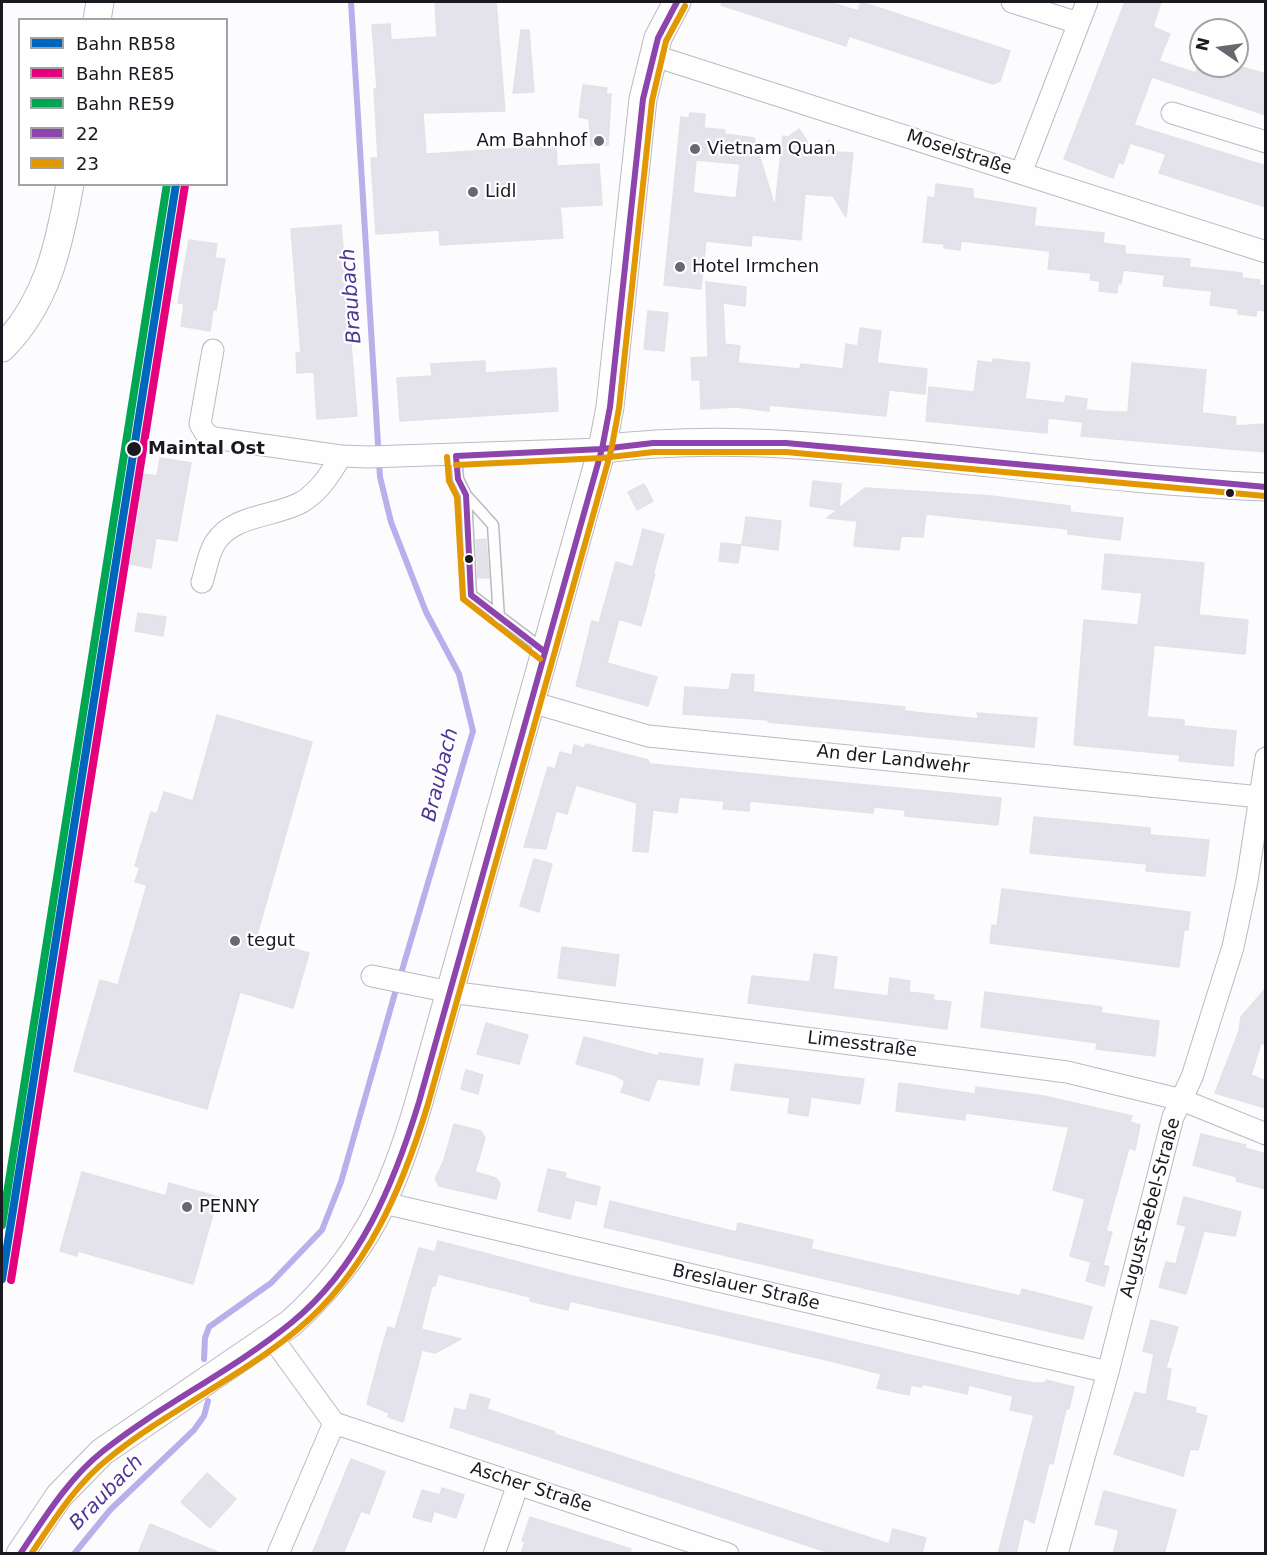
<!DOCTYPE html>
<html>
<head>
<meta charset="utf-8">
<style>
	body { margin:0 }
	#map { position:relative; width:1267px; height:1555px; overflow:hidden; background:#fcfbfe; font-family:"DejaVu Sans",sans-serif }
	canvas { display:block }
	.frame { position:absolute; inset:0; border:3px solid #1a1920; pointer-events:none }
	.legend { position:absolute; left:18px; top:18px; width:210px; height:168px; box-sizing:border-box; background:#fff; border:2px solid #a3a3a6; margin:0; padding:8px 10px; list-style:none; font-size:18px; color:#1a1920 }
	.legend li { display:flex; align-items:center; gap:12px; height:30px }
	.legend b { width:30px; border:2px solid #a3a3a6 }
	.north { position:absolute; left:1189px; top:18px; width:60px; height:60px; box-sizing:border-box; background:#fff; border:2px solid #a3a3a6; border-radius:50%; rotate:283deg; font-size:16px; font-weight:700; line-height:24px; text-align:center; color:#1a1920 }
	.north::after { content:''; display:block; margin:auto; width:21px; height:27px; background:#69686e; clip-path:polygon(50% 0,100% 100%,50% 72%,0 100%) }
</style>
</head>
<body>
<div id="map">
<canvas width="1267" height="1555"></canvas>
<div class="frame"></div>
<ul class="legend">
<li><b style="height:8px;background:#0065bd"></b>Bahn RB58</li>
<li><b style="height:8px;background:#e5007d"></b>Bahn RE85</li>
<li><b style="height:8px;background:#00a651"></b>Bahn RE59</li>
<li><b style="height:8px;background:#8e44ad"></b>22</li>
<li><b style="height:8px;background:#e19803"></b>23</li>
</ul>
<div class="north">N</div>
</div>
<script>
const g = document.querySelector('canvas').getContext('2d');
g.lineJoin = 'round';
function stroke(path, color, width, dash) { g.strokeStyle = color; g.lineWidth = width; g.lineCap = dash ? 'butt' : 'round'; g.setLineDash(dash || []); g.stroke(path); }
function paint(path, color) { g.fillStyle = color; g.fill(path, 'evenodd'); }
function drawText(font, color, halo, rows, align = 'center') {
  g.font = font + ' "DejaVu Sans",sans-serif'; g.lineWidth = 4.5; g.setLineDash([]); g.textBaseline = 'middle'; g.strokeStyle = halo; g.fillStyle = color; for (const [text, x, y, turn = 0] of rows) {
    g.save(); g.translate(x, y); g.rotate((+turn || 0) * Math.PI / 180); g.textAlign = isNaN(turn) ? turn : align; if (halo) g.strokeText(text, 0, 0); g.fillText(text, 0, 0); g.restore();
  }
}
stroke(new Path2D(`
	M351 2 380 477 391 522 426 612 459 674 473 731 400 977
	M204 1359 205 1338 209 1327 271 1283 322 1230 341 1182 397 986
	M74 1554 110 1510 194 1430 204 1416 208 1401`), '#baafea', 6);
const building = new Path2D(`
	M435 2H496L505 111 423 113 426 154 556 146 557 166 599 164 602 205 560 207 563 238 440 245 439 230 376 234 371 158H378L374 89H377L372 25 390 24 391 40 437 37Z
	M722 2H829L858 11 861 2 1010 51 1000 81 993 84 849 36 846 46 721 5Z
	M1125 2H1161L1153 27 1170 34 1159 61 1196 73 1198 66H1238L1266 74V115L1152 77 1134 125 1266 166V207L1159 173 1166 154 1130 143 1123 164 1119 162 1113 178 1064 159Z
	M521 30H529L534 92 513 93Z
	M583 85 607 88 606 94H611L608 145 591 146 589 119 579 117Z
	M690 113 705 114 704 128 725 130 724 134 754 138 775 207 783 136 788 137 799 129 814 152 829 140 837 152 853 153 846 217 833 196 805 194 801 240 752 235 751 246 706 241 701 289 664 285 681 117 689 118ZM696 160 740 164 736 198 693 193Z
	M936 184 973 189V198L1036 208 1034 226 1104 233 1103 243 1125 246V254L1190 259 1189 267 1242 273V278L1260 280 1259 285 1266 286V311L1257 310 1256 316 1238 314V309L1210 305 1212 291 1163 286 1165 275 1123 270 1121 284 1118 283 1117 293 1099 291 1100 281 1090 280 1091 273 1048 269 1050 251 961 241 960 250 944 248V244L923 242 928 197 935 198Z
	M341 225 357 416 317 419 314 372 297 373 296 353H301L291 229Z
	M189 240 217 244 215 258 225 259 216 310 213 309 210 331 181 326 184 304 178 303Z
	M706 282 746 287 745 306 723 303 725 344 740 346 738 363 800 369 801 364 843 369 846 344 858 346 860 328 881 331 877 363 927 369 925 394 889 390 886 416 769 405V411L736 407 701 409 700 380H692L691 358 708 357Z
	M648 311 668 313 664 351 644 349Z
	M993 359 1030 363 1025 399 1065 403 1066 396 1087 399 1086 410 1108 412H1128L1132 363 1206 370 1202 413 1236 417 1235 426 1266 424V452L1081 436 1083 422 1048 418 1047 433 926 421 929 387 974 392 978 361 992 363Z
	M485 361V373L556 368 558 411 400 421 397 378 432 376 431 364Z
	M160 458 191 463 177 541 156 538 151 568 130 564 141 500H138L142 474 157 476Z
	M813 481 841 484 839 508 865 488 991 496 1070 506V512L1123 518 1120 540 1068 534V529L926 514 923 537 901 536 899 550 854 546 857 521 827 518 837 510 810 506Z
	M644 484 653 501 637 510 628 492Z
	M746 517 781 521 778 550 742 545Z
	M643 529 664 535 653 574H655L641 626 619 619 607 663 657 677 648 706 576 686 592 621 599 623 616 562 633 567Z
	M486 539 489 578H478L476 540Z
	M721 543 741 545 738 563 719 561Z
	M1105 554 1204 563 1199 615 1248 620 1245 654 1154 645 1147 717 1184 720V726L1236 731 1233 766 1179 761 1180 755 1074 745 1084 620 1138 625 1142 593 1102 589Z
	M138 613 166 617 163 636 135 631Z
	M732 674 754 675 753 692 905 707 904 711 979 719 977 713 1037 718 1034 747 768 722 769 720 683 714 685 687 729 690Z
	M217 715 312 742 256 938 309 953 293 1008 240 992 207 1109 74 1071 100 980 118 985 147 885 135 882 140 867 135 866 151 812 157 814 164 792 193 801Z
	M586 744 648 760 650 764 1001 798 998 825 905 816V810L874 807 873 813 750 801 749 811 723 809 724 801 679 797 677 813 653 810 648 852 633 851 637 803 576 785 567 814 556 811 546 849 524 847 548 767 555 769 560 752 572 755 574 745 584 748Z
	M1034 817 1150 828V835L1209 840 1205 876 1146 871 1147 864 1030 853Z
	M534 859 552 864 539 912 520 906Z
	M1002 889 1190 912 1188 930H1184L1179 967 990 943 992 925 997 926Z
	M562 947 619 955 615 986 558 978Z
	M814 954 837 957 833 989 888 996 890 978 910 981 909 992 934 995 933 1000 951 1002 947 1029 748 1003 752 976 810 982Z
	M1266 988V1045L1261 1043 1251 1075 1266 1081V1108L1215 1093 1239 1031 1241 1017Z
	M985 992 1102 1007 1101 1013 1159 1021 1155 1056 1096 1049 1097 1043 981 1027Z
	M486 1023 528 1035 519 1064 477 1054Z
	M584 1037 658 1056 659 1053 703 1059 699 1085 657 1079 649 1101 621 1092 625 1081 615 1075 576 1064Z
	M735 1064 864 1079 860 1104 811 1097 808 1116 788 1113 790 1098 731 1090Z
	M466 1070 483 1075 478 1094 461 1089Z
	M899 1083 975 1094 976 1087 1044 1096 1132 1116 1130 1122 1140 1125 1135 1150 1129 1148 1106 1231 1112 1232 1103 1265 1093 1262 1109 1267 1104 1286 1086 1281 1091 1262 1070 1256 1085 1199 1053 1190 1069 1127 966 1113 965 1120 896 1111Z
	M454 1124 481 1131 485 1138 475 1172 496 1178 500 1184 496 1199 439 1186 435 1179 444 1160Z
	M1201 1134 1246 1145 1245 1148 1266 1154V1189L1236 1181 1237 1177 1193 1165Z
	M548 1169 566 1173 565 1178 600 1187 596 1205 575 1200 570 1219 538 1211Z
	M82 1172 166 1196 169 1183 218 1197 193 1284 78 1251 77 1256 60 1251Z
	M1184 1197 1241 1212 1235 1236 1204 1231 1186 1294 1159 1287 1166 1262 1176 1264 1186 1226 1177 1224Z
	M610 1201 736 1232 738 1223 813 1240 811 1249 1020 1296 1022 1289 1092 1307 1083 1339 1060 1334 604 1227Z
	M438 1241 568 1275 1017 1380 1036 1383H1045L1046 1380 1074 1387 1069 1409H1066L1053 1464 1049 1463 1034 1523 1024 1518 1016 1554H998L1034 1415 1010 1410 1013 1396 969 1385 967 1394 923 1384 922 1387 911 1385 909 1395 877 1388 881 1374 835 1362 570 1301 568 1310 530 1301V1297L438 1274 435 1286H432L421 1329 461 1339 435 1353 422 1350 403 1422 388 1417 389 1413 367 1404 380 1354 388 1327 395 1329 419 1248 435 1252Z
	M1151 1320 1178 1327 1166 1368 1171 1369 1166 1400 1196 1408 1195 1413 1207 1416 1198 1450 1190 1449 1183 1476 1114 1454 1135 1392 1146 1395 1154 1354 1143 1351Z
	M470 1394 490 1399 487 1409 555 1432 554 1434 889 1544 893 1529 926 1538 922 1554H833L450 1427 455 1408 466 1411Z
	M351 1459 385 1472 369 1514 361 1511 343 1554H312Z
	M207 1473 236 1499 210 1528 181 1502Z
	M442 1488 464 1495 456 1518 434 1511 431 1522 413 1517 422 1490 440 1495Z
	M1104 1491 1176 1510 1164 1554H1113L1119 1530 1095 1524Z
	M530 1517 631 1549 630 1554H521L525 1542 522 1541Z
	M150 1524 220 1553V1554H138Z`);
paint(building, '#e4e2eb');
stroke(building, '#e3e2e7', 1.5);
const service = new Path2D(`
	M456 456 458 479 466 495 493 525 499 619
	M466 495 471 595 544 650`);
const minor = new Path2D(`
	M1012 2 1078 23
	M652 55 1266 252
	M1172 113 1266 142
	M1021 173 1087 2
	M213 350 200 424 206 434 214 438 341 456 369 457 602 449
	M202 582C206 570 208 554 215 543 233 514 276 517 302 502 320 491 331 473 341 456
	M531 702 648 736 1260 797
	M372 976 450 992 1067 1072 1182 1100 1266 1134
	M384 1203 1108 1372
	M271 1336 334 1423 278 1554
	M334 1423 728 1554
	M494 1554 518 1484
	M1057 1554 1108 1372 1173 1117 1192 1077 1233 947 1247 881 1266 758`);
const tertiary = new Path2D(`
	M97 20 100 2
	M2 348C47 303 59 246 70 184
	M602 449C703 436 803 444 904 454 1024 466 1145 482 1266 487
	M20 1554 59 1496 102 1452 291 1323C364 1256 392 1195 419 1102L602 449 610 407 643 99 658 38 677 2`);
stroke(service, '#bbbabf', 13);
stroke(minor, '#bbbabf', 23);
stroke(tertiary, '#bbbabf', 29);
stroke(service, '#fffeff', 10);
stroke(minor, '#fffeff', 21);
stroke(tertiary, '#fffeff', 27);
stroke(new Path2D(`
	M456 456 602 449 653 443H786L1266 487
	M456 456 458 479 466 495 471 595 545 652
	M20 1554C45 1517 68 1479 103 1451 162 1404 232 1371 291 1323 360 1267 394 1184 419 1102L602 449 610 407 643 99 658 38 677 2`), '#8e44ad', 6);
stroke(new Path2D(`
	M447 457 449 481 457 497 463 599 540 659
	M456 465 602 458 654 452H786L1265 496
	M31 1554C54 1520 76 1484 109 1458 167 1411 239 1378 297 1330 367 1272 402 1189 428 1104L611 451 619 408 652 101 666 41 685 6`), '#e19803', 6);
stroke(new Path2D(`
	M2 1279 176 184`), '#0065bd', 8);
stroke(new Path2D(`
	M11 1280 185 185`), '#e5007d', 8);
stroke(new Path2D(`
	M2 1225 167 184`), '#00a651', 8);
for (const [x, y, r, color] of [
	[599,141,6,"#69686e"],
	[695,149,6,"#69686e"],
	[473,192,6,"#69686e"],
	[680,267,6,"#69686e"],
	[134,449,8,"#1a1920"],
	[1230,493,5,"#1a1920"],
	[469,559,5,"#1a1920"],
	[235,941,6,"#69686e"],
	[187,1207,6,"#69686e"]
]) { const dot = new Path2D(); dot.arc(x, y, r, 0, 2 * Math.PI); g.fillStyle = color; g.fill(dot); stroke(dot, '#fff', 2); }
drawText('18px', '#1a1920', '#fff', [
	["Am Bahnhof",587,141,"right"],
	["Vietnam Quan",707,149],
	["Lidl",485,192],
	["Hotel Irmchen",692,267],
	["tegut",247,941],
	["PENNY",199,1207]
], 'left');
drawText('18px', '#1a1920', '#fff', [
	["Moselstraße",959,153,18],
	["An der Landwehr",893,760,6],
	["Limesstraße",862,1045,7],
	["August-Bebel-Straße",1151,1208,-75],
	["Breslauer Straße",746,1288,13],
	["Ascher Straße",531,1488,18]
]);
drawText('bold 18px', '#1a1920', '#fff', [
	["Maintal Ost",148,449]
], 'left');
drawText('italic 20px', '#4f3695', '#fff', [
	["Braubach",352,296,-94],
	["Braubach",441,775,-76],
	["Braubach",107,1493,-46]
]);
</script>
</body>
</html>
